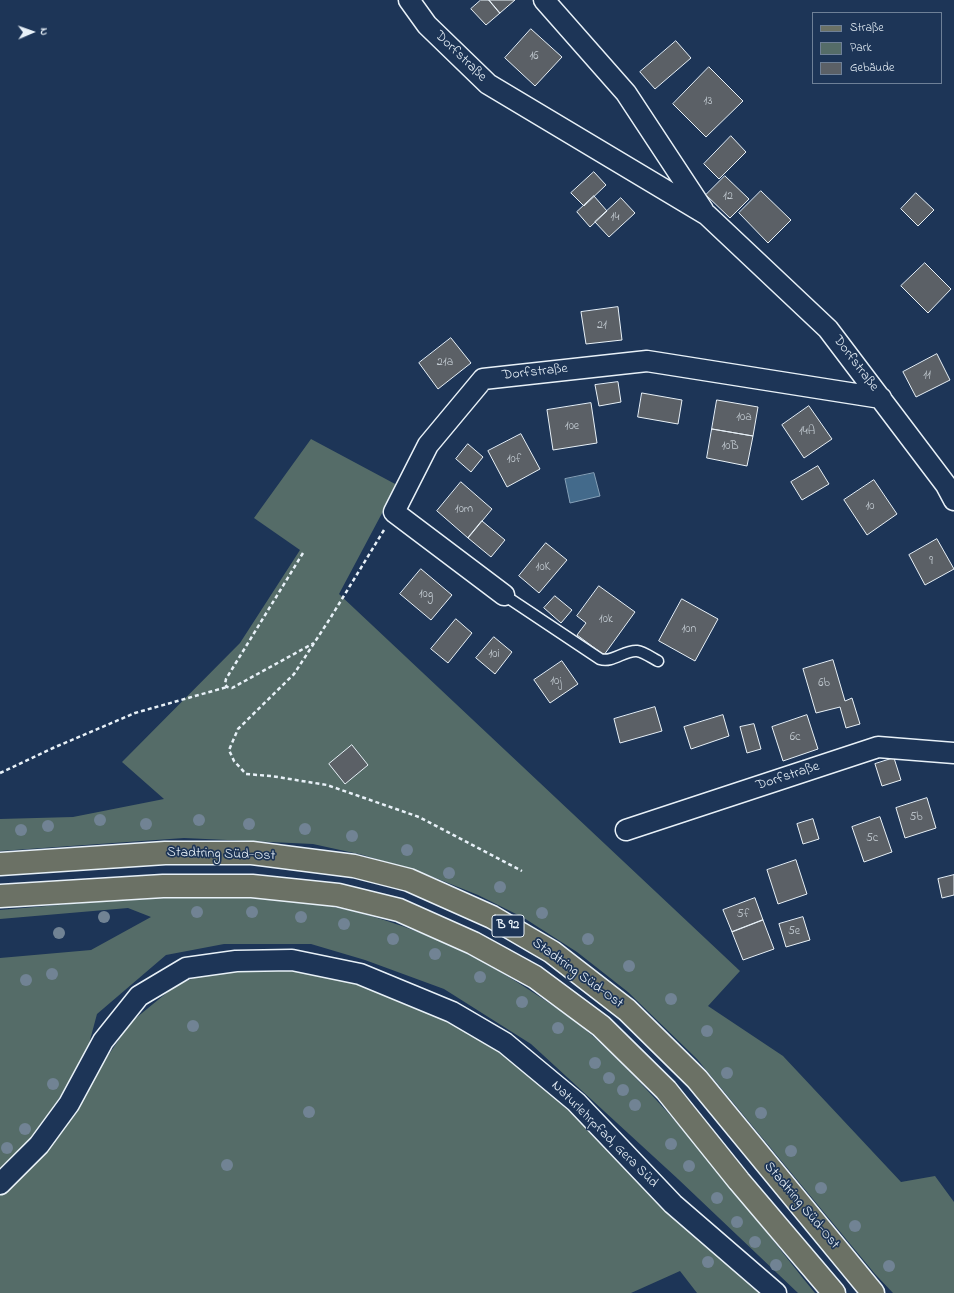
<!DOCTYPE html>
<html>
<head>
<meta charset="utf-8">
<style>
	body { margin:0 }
	#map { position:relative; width:954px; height:1293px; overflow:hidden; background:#1d3557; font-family:"Indie Flower",sans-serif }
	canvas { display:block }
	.legend { position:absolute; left:812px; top:12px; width:130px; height:72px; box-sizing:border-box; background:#1d3557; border:1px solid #6e8097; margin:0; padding:5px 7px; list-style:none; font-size:12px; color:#e8f1f8 }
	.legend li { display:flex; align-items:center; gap:8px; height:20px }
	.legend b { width:20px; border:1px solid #6e8097 }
	.north { position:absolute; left:12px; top:12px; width:40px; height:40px; -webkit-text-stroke:3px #1d3557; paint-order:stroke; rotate:88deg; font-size:11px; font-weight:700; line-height:16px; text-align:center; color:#e8f1f8 }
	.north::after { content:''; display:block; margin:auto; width:14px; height:18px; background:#e8f1f8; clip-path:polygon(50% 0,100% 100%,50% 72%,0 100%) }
</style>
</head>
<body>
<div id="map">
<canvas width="954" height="1293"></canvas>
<ul class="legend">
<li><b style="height:5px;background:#6b7165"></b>Straße</li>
<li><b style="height:11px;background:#556c68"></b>Park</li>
<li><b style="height:11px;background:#5b6066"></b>Gebäude</li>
</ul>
<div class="north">N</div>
</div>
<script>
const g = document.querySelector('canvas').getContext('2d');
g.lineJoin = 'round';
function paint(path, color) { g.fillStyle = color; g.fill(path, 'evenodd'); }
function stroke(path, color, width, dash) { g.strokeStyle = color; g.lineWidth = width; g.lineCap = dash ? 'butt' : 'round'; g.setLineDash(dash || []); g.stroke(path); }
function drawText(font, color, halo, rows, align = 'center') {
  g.font = font + ' "Indie Flower",sans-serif'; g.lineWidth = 3.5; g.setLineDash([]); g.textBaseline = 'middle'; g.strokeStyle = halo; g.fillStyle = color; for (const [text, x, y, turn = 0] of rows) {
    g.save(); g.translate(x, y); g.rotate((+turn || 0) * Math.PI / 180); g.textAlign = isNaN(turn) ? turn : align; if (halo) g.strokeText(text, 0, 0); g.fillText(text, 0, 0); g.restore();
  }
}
paint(new Path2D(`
	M311 439 397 485 339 594 740 971 708 1006 783 1056 901 1182 935 1176 954 1202V1293H893L875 1274 697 1059 628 992 577 952 524 918 478 895 428 875 363 855 313 844 184 838 0 851V819L73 817 164 799 122 762 240 643 300 550 254 518Z
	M199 896C230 897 261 897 292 900 380 911 461 944 534 993 555 1007 578 1022 596 1039 678 1115 745 1206 815 1293H798L678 1179 531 1044 444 989 365 960 311 944H224L166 955 97 1014 86 1055 33 1140 0 1173V958L91 950 151 917 128 908 0 919V910L140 898Z
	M294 969 337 975 438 1012 503 1050 564 1103 710 1247 760 1293H697L680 1271 631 1293H0V1195L71 1119 105 1060 131 1022 175 986 212 970Z`), '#556c68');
const water = new Path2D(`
	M594 473 600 496 570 503 565 479Z`);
paint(water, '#436a8b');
stroke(water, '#85a0b7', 1);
const building = new Path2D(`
	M481 0H489L500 13 486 25 471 9Z
	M489 0H515L500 13Z
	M531 29 562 57 535 86 505 58Z
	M676 41 691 58 655 89 640 72Z
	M709 67 743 101 706 137 673 104Z
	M731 136 746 152 719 179 704 164Z
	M594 172 606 185 584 206 571 193Z
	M725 176 749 199 730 218 706 195Z
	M761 191 791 220 768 243 739 213Z
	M916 193 934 210 918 226 901 209Z
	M594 196 607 211 590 227 577 212Z
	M621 198 635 213 609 237 595 222Z
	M925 263 951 289 928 313 901 286Z
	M618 307 622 340 586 344 581 312Z
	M451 338 471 363 438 389 419 363Z
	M937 354 950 380 916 397 903 372Z
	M618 382 621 402 599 406 595 385Z
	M642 393 682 400 678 424 638 417Z
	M717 400 758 407 753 436 712 429Z
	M591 403 597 443 553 450 547 410Z
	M809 406 832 439 804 458 782 425Z
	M712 429 753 436 747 466 707 458Z
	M521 434 540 469 507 487 488 451Z
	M468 444 483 457 471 472 456 459Z
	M818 466 829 484 802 500 791 482Z
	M874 480 897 514 867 535 844 500Z
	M461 482 492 509 468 538 437 511Z
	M482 521 505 540 491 557 468 538Z
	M937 539 954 569 925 585 909 555Z
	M546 543 567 560 539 593 519 576Z
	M421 569 452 595 431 620 400 594Z
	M599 586 635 612 604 655 577 635 586 623 577 616Z
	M555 596 572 610 561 623 544 608Z
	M682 599 718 619 695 661 659 641Z
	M456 619 472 633 448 663 431 649Z
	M494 637 512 652 495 674 476 658Z
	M833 660 845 701 852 698 860 724 846 728 840 707 816 713 803 669Z
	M562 661 578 684 550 703 534 680Z
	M655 707 662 731 620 743 614 719Z
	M723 715 729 736 691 749 684 727Z
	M807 715 818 749 783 761 772 727Z
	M754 724 761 749 747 753 740 727Z
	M352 745 368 765 345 784 329 764Z
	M894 758 901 780 882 786 875 764Z
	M927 798 936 828 905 838 896 808Z
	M880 817 892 852 864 862 852 827Z
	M813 819 819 839 803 844 797 824Z
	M796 860 807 894 778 904 767 870Z
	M954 875V895L942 898 938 879Z
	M755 898 763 920 732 932 723 910Z
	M803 917 810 940 786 947 779 924Z
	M763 920 774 949 743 960 732 932Z`);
paint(building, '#5b6066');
stroke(building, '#e8f1f8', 1);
const lane = new Path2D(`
	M504 595 600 659C613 663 624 650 637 651 644 652 652 658 658 661`);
const street = new Path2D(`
	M409 0 427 25 488 84 707 215 828 329 946 485 954 500
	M544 0 626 93 703 210
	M504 595 394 512 428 445 483 379 647 361 881 398
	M626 830 878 747 954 753
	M0 1184 39 1145 69 1104 103 1041 139 996 186 968 236 961 292 960 360 974 452 1012 505 1043 576 1102 673 1204 776 1293`);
const primary = new Path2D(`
	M0 864 165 853H252L354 866 409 880 492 917 552 952 627 1010 697 1079 873 1293
	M0 896 163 886H252L338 895 399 910 473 943 535 977 601 1026 666 1090 739 1181 834 1293`);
stroke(lane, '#e8f1f8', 13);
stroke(street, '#e8f1f8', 23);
stroke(primary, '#e8f1f8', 25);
stroke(new Path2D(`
	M384 530 331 617 294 674 238 729 229 750 234 761 246 774 271 776 327 785 419 817 522 871
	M303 553 226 679 225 684 227 687 232 688 314 643
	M0 773 53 748 135 713 227 687`), '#e8f1f8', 2.5, [4, 3]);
stroke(lane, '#1d3557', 10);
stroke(street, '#1d3557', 20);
stroke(primary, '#6b7165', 22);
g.fillStyle = '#718394';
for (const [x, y] of [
	[100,820],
	[199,820],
	[146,824],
	[249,824],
	[48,826],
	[305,829],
	[21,830],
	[352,836],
	[407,850],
	[449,873],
	[500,887],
	[197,912],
	[252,912],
	[542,913],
	[104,917],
	[301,917],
	[344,924],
	[59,933],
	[393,939],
	[588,939],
	[435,954],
	[629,966],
	[52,974],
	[480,977],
	[26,980],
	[671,999],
	[522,1002],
	[193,1026],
	[558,1028],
	[707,1031],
	[595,1063],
	[727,1073],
	[609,1078],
	[53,1084],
	[623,1090],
	[635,1105],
	[309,1112],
	[761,1113],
	[25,1129],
	[671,1144],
	[7,1148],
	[791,1151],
	[227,1165],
	[689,1166],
	[821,1188],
	[717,1198],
	[737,1222],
	[855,1226],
	[755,1242],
	[708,1262],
	[776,1265],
	[889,1266]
]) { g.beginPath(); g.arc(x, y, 6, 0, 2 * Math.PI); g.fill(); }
drawText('12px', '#c5cdd4', null, [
	["16",534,57],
	["13",708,102],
	["12",728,197],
	["14",615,218],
	["21",602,326],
	["21a",445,363],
	["11",927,376],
	["10a",744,418],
	["10e",572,427],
	["14A",807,432],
	["10B",730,447],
	["10f",514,460],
	["10",870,507],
	["10m",464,510],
	["9",931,562],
	["10K",543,568],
	["10g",426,595],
	["10k",606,620],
	["10n",689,630],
	["10i",494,655],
	["10j",556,682],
	["6b",824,684],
	["6c",795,738],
	["5b",916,818],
	["5c",872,839],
	["5f",743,915],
	["5e",794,932]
]);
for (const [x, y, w] of [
	[508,926,32]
]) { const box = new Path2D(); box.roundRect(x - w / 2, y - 11, w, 22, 3); g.fillStyle = '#1d3557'; g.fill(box); stroke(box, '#e8f1f8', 1); }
drawText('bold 13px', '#e8f1f8', null, [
	["B 92",508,926]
]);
drawText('14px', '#e8f1f8', '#1d3557', [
	["Dorfstraße",460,57,44],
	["Dorfstraße",855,364,53],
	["Dorfstraße",535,373,-6],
	["Dorfstraße",788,777,-18],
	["Stadtring Süd-Ost",221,855,2],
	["Stadtring Süd-Ost",577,974,36],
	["Naturlehrpfad, Gera Süd",604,1135,45],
	["Stadtring Süd-Ost",801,1206,50]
]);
</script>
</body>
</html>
